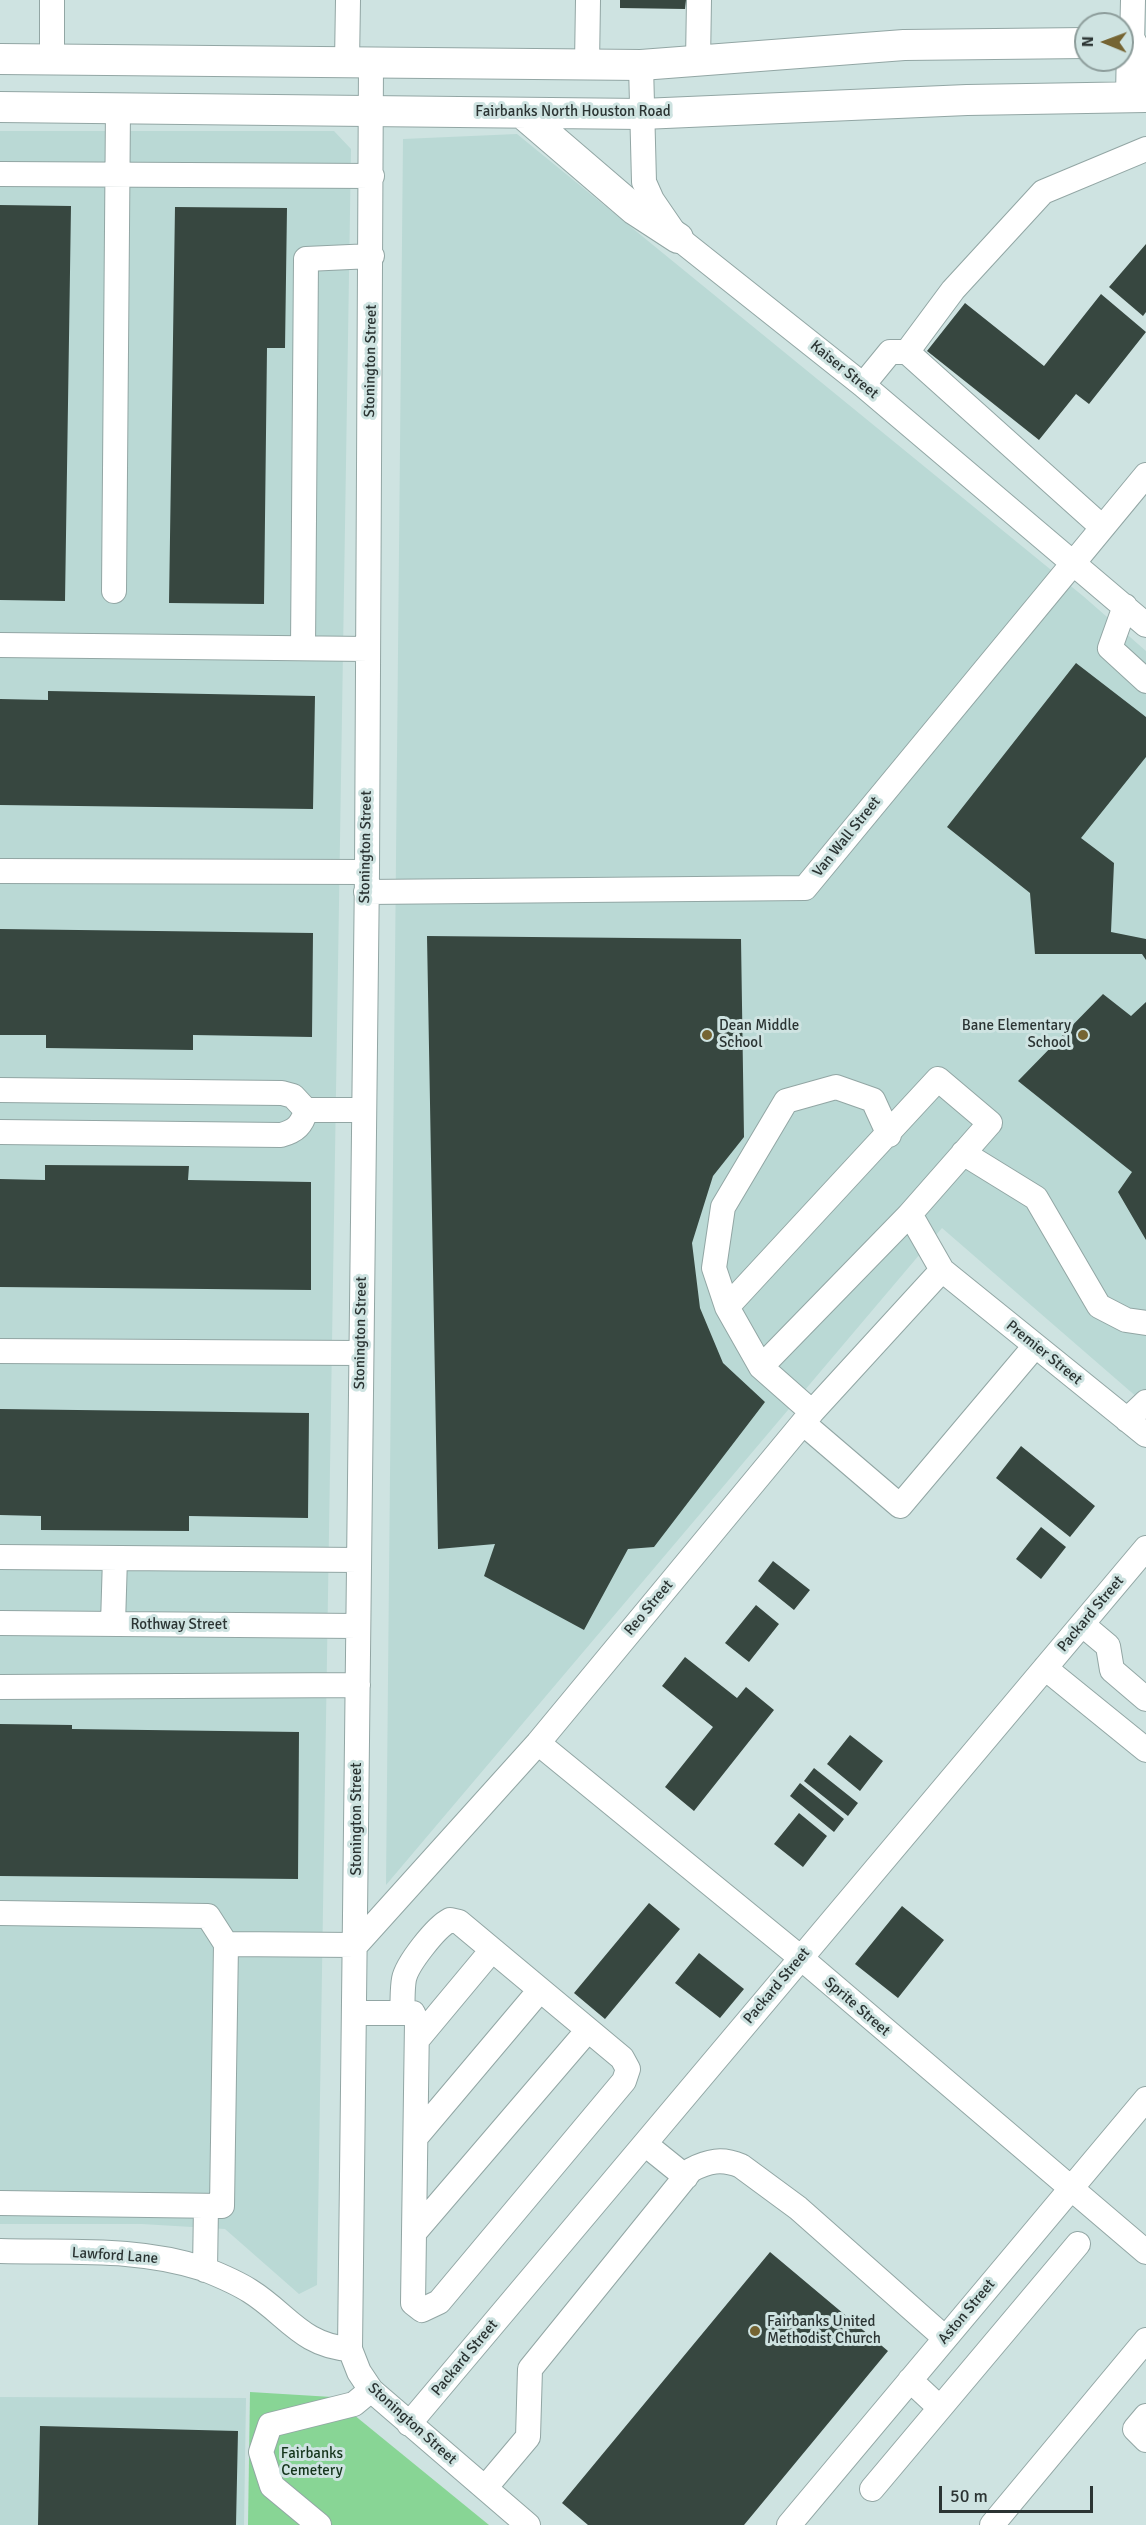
<!DOCTYPE html>
<html>
<head>
<meta charset="utf-8">
<style>
	body { margin:0 }
	#map { position:relative; width:1146px; height:2525px; overflow:hidden; background:#cee3e1; font-family:Signika,sans-serif }
	canvas { display:block }
	.north { position:absolute; left:1074px; top:12px; width:60px; height:60px; box-sizing:border-box; background:#cee3e1; border:2px solid #8d9d9b; border-radius:50%; rotate:271deg; font-size:16px; font-weight:700; line-height:24px; text-align:center; color:#2b3433 }
	.north::after { content:''; display:block; margin:auto; width:21px; height:27px; background:#756432; clip-path:polygon(50% 0,100% 100%,50% 72%,0 100%) }
	.scale { position:absolute; left:939px; top:2486px; width:154px; height:27px; box-sizing:border-box; border:3px solid #2b3433; border-top:0; padding-left:8px; font-size:18px; line-height:21px; white-space:nowrap; color:#2b3433; -webkit-text-stroke:4px #cee3e1; paint-order:stroke }
</style>
</head>
<body>
<div id="map">
<canvas width="1146" height="2525"></canvas>
<div class="north">N</div>
<div class="scale">50 m</div>
</div>
<script>
const g = document.querySelector('canvas').getContext('2d');
g.lineJoin = 'round';
function paint(path, color) { g.fillStyle = color; g.fill(path, 'evenodd'); }
function stroke(path, color, width, dash) { g.strokeStyle = color; g.lineWidth = width; g.lineCap = dash ? 'butt' : 'round'; g.setLineDash(dash || []); g.stroke(path); }
function drawText(font, color, halo, rows, align = 'center') {
  g.font = font + ' Signika,sans-serif'; g.lineWidth = 6; g.setLineDash([]); g.textBaseline = 'middle'; g.strokeStyle = halo; g.fillStyle = color; for (const [text, x, y, turn = 0] of rows) {
    g.save(); g.translate(x, y); g.rotate((+turn || 0) * Math.PI / 180); g.textAlign = isNaN(turn) ? turn : align; if (halo) g.strokeText(text, 0, 0); g.fillText(text, 0, 0); g.restore();
  }
}
paint(new Path2D(`
	M0 131H334L351 149 317 2285 299 2294 225 2229 142 2224H0Z
	M517 134 1083 596 1146 651V1405L942 1228 386 1885 403 139Z
	M0 2397 246 2398 244 2525H0Z`), '#bad9d5');
paint(new Path2D(`
	M250 2392 332 2397 489 2525H248Z`), '#88d595');
paint(new Path2D(`
	M620 0H686L685 9 620 8Z
	M0 205 71 206 65 601 0 600Z
	M175 207 287 208 285 348H267L264 604 169 603Z
	M1146 244V312L1143 316 1109 287Z
	M1101 294 1146 332 1089 404 1076 394 1039 440 927 351 965 303 1044 366Z
	M1076 663 1146 717V757L1081 838 1114 863 1111 932 1146 939V960L1142 954H1035L1030 893 947 827Z
	M48 691 315 696 313 809 0 805V699L48 700Z
	M0 929 313 933 312 1037 193 1035V1050L46 1048V1035H0Z
	M427 936 741 939 744 1137 713 1176 692 1243 700 1308 723 1363 765 1402 654 1547 628 1549 584 1630 484 1576 495 1544 438 1549Z
	M1103 994 1131 1016 1146 1002V1240L1118 1192 1132 1172 1018 1081Z
	M45 1165 189 1166 188 1180 311 1182V1290L0 1287V1179L45 1180Z
	M0 1409 309 1413 308 1518 189 1516V1531L41 1530V1516L0 1515Z
	M1021 1446 1095 1506 1070 1537 996 1478Z
	M1041 1527 1066 1547 1041 1579 1016 1559Z
	M773 1561 810 1590 794 1610 758 1581Z
	M756 1605 779 1624 749 1662 725 1643Z
	M685 1657 737 1698 746 1687 774 1710 694 1811 665 1787 713 1727 662 1686Z
	M0 1724 72 1725V1729L299 1732 298 1879 0 1876Z
	M850 1735 883 1761 860 1791 827 1764Z
	M814 1768 858 1803 848 1816 804 1781Z
	M800 1783 844 1819 834 1832 790 1796Z
	M799 1813 827 1836 803 1867 774 1844Z
	M649 1903 680 1929 605 2019 574 1993Z
	M902 1906 944 1940 898 1998 855 1964Z
	M699 1953 744 1989 720 2018 675 1983Z
	M770 2252 888 2351 744 2525H588L562 2503Z
	M40 2426 238 2431 236 2525H38Z`), '#374740');
const minor = new Path2D(`
	M52 0V59
	M1132 44 1133 0
	M698 61 699 0
	M347 62 348 0
	M371 63 367 872 350 2349 359 2372 371 2390 528 2525
	M587 64 588 0
	M641 65 644 182 652 200 678 238 863 385 1146 625
	M0 174 372 176
	M907 352 953 290 1043 192 1146 149
	M863 385 890 352H907L1102 527
	M114 591 118 108
	M1125 606 1110 648 1146 681
	M0 645 368 649
	M303 648 306 259 372 256
	M0 871 367 872
	M366 892 805 888 1146 475
	M0 1090 282 1093 293 1096 306 1110C302 1125 296 1131 281 1135L0 1132
	M306 1110H363
	M963 1153 1036 1198 1099 1306 1126 1320 1146 1323
	M910 1214 942 1270 1146 1435
	M727 1307 938 1079 990 1123 910 1214 761 1367 812 1412
	M0 1351 361 1353
	M761 1367 727 1307 714 1268 723 1207 786 1101 836 1087 873 1100 889 1135
	M1127 1420 1146 1402
	M803 1423 900 1506 1035 1346
	M0 1557 358 1560
	M0 1623 357 1626
	M113 1624 115 1558
	M1083 1625 1108 1646 1112 1670 1146 1699
	M1045 1668 1146 1750
	M0 1687 358 1685
	M538 1743 801 1958 1146 2252
	M0 1913 208 1916 226 1944 356 1945 538 1743 812 1412 942 1270
	M355 2013H413L417 2022 413 2303 422 2310 439 2302 624 2081 628 2069 622 2058 459 1922 450 1920C436 1927 407 1964 404 1979 402 1990 403 2002 402 2013
	M417 2040 492 1950
	M416 2137 540 1990
	M645 2144 686 2177
	M0 2203 222 2206 226 1944
	M414 2233 588 2030
	M0 2251C67 2253 140 2247 204 2269 219 2275 236 2282 250 2291 287 2314 302 2346 350 2349
	M205 2270 206 2206
	M910 2380 940 2408
	M1146 2416 1135 2429 1146 2440
	M409 2424 1146 1548
	M485 2488 528 2437 530 2369 691 2170C708 2161 722 2158 741 2166L798 2208 945 2338
	M872 2489 1078 2244
	M319 2525 272 2486 261 2452 270 2425 354 2404 371 2390
	M789 2525 1146 2099
	M992 2525 1146 2340`);
const major = new Path2D(`
	M0 59 641 65 904 45 1086 43
	M1131 97 1132 44
	M0 107 642 114 967 100 1146 97
	M522 113 635 210 678 238`);
stroke(minor, '#92a6a4', 26);
stroke(major, '#92a6a4', 32);
stroke(minor, '#fff', 24);
stroke(major, '#fff', 30);
for (const [x, y, r, color] of [
	[707,1035,6,"#756432"],
	[1083,1035,6,"#756432"],
	[755,2331,6,"#756432"]
]) { const dot = new Path2D(); dot.arc(x, y, r, 0, 2 * Math.PI); g.fillStyle = color; g.fill(dot); stroke(dot, '#cee3e1', 2); }
drawText('15px', '#2b3433', '#cee3e1', [
	["Fairbanks North Houston Road",573,112],
	["Stonington Street",371,361,-89],
	["Kaiser Street",844,370,39],
	["Van Wall Street",847,837,-51],
	["Stonington Street",366,847,-89],
	["Stonington Street",361,1333,-89],
	["Premier Street",1044,1353,39],
	["Reo Street",649,1608,-50],
	["Packard Street",1091,1614,-50],
	["Rothway Street",179,1625],
	["Stonington Street",357,1819,-90],
	["Packard Street",777,1986,-50],
	["Sprite Street",857,2007,41],
	["Lawford Lane",115,2256,4],
	["Aston Street",967,2312,-50],
	["Packard Street",465,2358,-50],
	["Stonington Street",412,2424,42]
]);
drawText('15px', '#2b3433', '#cee3e1', [
	["Dean Middle",719,1026],
	["School",719,1043],
	["Bane Elementary",1071,1026,"right"],
	["School",1071,1043,"right"],
	["Fairbanks United",767,2322],
	["Methodist Church",767,2339]
], 'left');
drawText('15px', '#15351c', '#cee3e1', [
	["Fairbanks",312,2454],
	["Cemetery",312,2471]
]);
</script>
</body>
</html>
